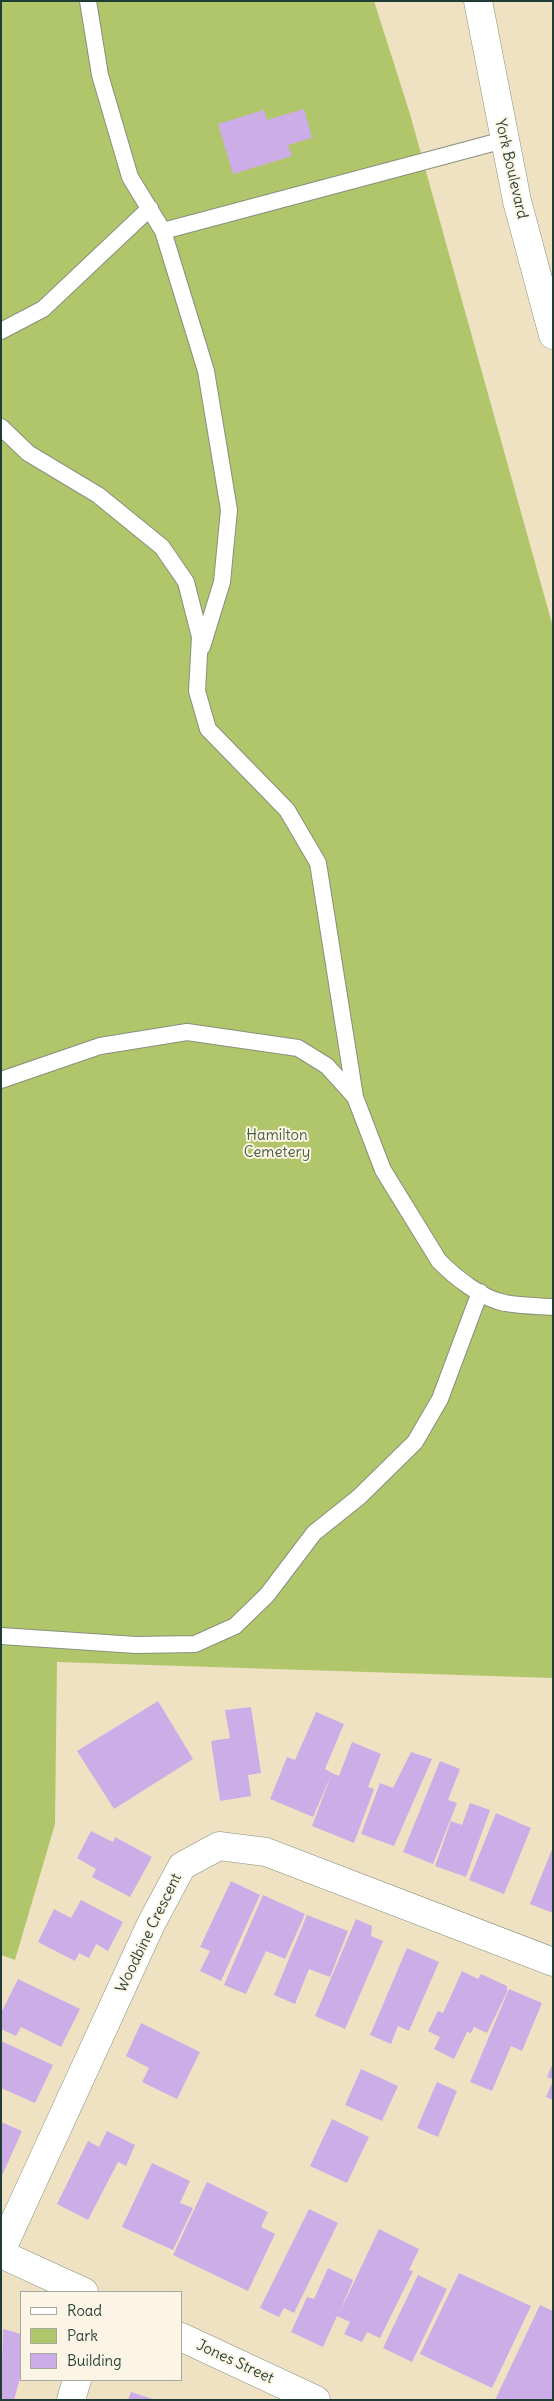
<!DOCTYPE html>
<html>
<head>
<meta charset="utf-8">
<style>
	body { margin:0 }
	#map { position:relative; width:554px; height:2401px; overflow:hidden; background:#efe2c3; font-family:Delius,sans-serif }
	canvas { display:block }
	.frame { position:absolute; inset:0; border:2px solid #1f3d34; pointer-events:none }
	.legend { position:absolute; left:20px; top:2291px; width:162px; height:90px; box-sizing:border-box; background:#fcf5e5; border:1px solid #a4ab9e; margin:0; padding:6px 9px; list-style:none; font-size:15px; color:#1f3d34 }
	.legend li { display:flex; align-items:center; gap:10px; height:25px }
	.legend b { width:25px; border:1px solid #a4ab9e }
</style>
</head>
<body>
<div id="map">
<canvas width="554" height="2401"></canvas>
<div class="frame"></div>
<ul class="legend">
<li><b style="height:6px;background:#fff"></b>Road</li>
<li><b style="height:14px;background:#b1c66a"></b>Park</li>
<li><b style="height:14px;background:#cdade8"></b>Building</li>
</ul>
</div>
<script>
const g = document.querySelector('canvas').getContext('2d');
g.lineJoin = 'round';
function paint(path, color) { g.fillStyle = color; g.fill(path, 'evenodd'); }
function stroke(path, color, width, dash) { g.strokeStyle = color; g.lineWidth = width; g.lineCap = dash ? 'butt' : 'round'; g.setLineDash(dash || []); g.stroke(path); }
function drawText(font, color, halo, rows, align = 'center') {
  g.font = font + ' Delius,sans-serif'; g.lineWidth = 4; g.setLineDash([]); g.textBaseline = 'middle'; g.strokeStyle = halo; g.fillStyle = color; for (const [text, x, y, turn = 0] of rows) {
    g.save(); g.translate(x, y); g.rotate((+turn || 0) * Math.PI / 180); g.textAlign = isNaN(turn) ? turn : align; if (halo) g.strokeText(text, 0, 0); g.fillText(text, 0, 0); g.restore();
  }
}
paint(new Path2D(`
	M1 1H374L410 114 553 627V1678L57 1662 55 1824 15 1960 1 1955Z`), '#b1c66a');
paint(new Path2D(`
	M304 109 312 138 288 145 292 156 233 174 218 124 264 110 267 120Z
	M158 1701 193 1759 114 1809 77 1751Z
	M251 1707 261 1773 248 1775 251 1796 220 1801 211 1741 230 1738 225 1710Z
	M316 1712 344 1724 325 1769 332 1773 313 1817 270 1799 287 1757 295 1760Z
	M352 1742 381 1754 368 1787 374 1789 354 1843 312 1826 332 1773 339 1776Z
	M411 1752 432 1759 394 1846 361 1834 380 1783 393 1788Z
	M440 1761 460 1769 448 1800 457 1803 433 1864 403 1852Z
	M470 1803 490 1810 466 1877 435 1866 451 1821 462 1825Z
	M496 1813 531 1828 504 1894 469 1880Z
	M91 1831 113 1842 115 1837 152 1857 130 1897 92 1877 96 1869 77 1858Z
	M553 1847V1913L530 1904Z
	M231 1881 260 1895 221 1981 200 1971 210 1951 200 1947Z
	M263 1895 305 1914 285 1959 266 1951 246 1994 224 1985Z
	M81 1900 123 1922 108 1951 96 1944 89 1958 79 1953 75 1961 38 1942 54 1909 71 1918Z
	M307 1915 348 1931 330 1977 309 1969 295 2004 274 1995Z
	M356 1919 372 1926 371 1936 383 1941 345 2029 315 2016Z
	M407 1948 439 1962 409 2031 398 2026 391 2044 370 2035Z
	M462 1971 478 1979 481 1974 507 1986V1992L487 2033 474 2027 471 2033 467 2032 454 2059 434 2049 440 2037 428 2031 438 2011 443 2013Z
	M18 1979 80 2009 61 2047 21 2027 16 2036 1 2029V2013Z
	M509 1989 542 2003 522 2051 511 2046 492 2091 470 2082Z
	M141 2023 200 2052 177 2099 142 2082 149 2068 126 2056Z
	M1 2041 53 2065 35 2103 1 2088Z
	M553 2063V2079L547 2077Z
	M361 2069 398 2086 382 2121 345 2105Z
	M553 2081V2100L546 2097Z
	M437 2082 457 2091 438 2137 417 2128Z
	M332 2119 369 2137 347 2183 310 2166Z
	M1 2122 22 2131 1 2178Z
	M107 2131 135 2145 126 2166 118 2162 88 2220 57 2204 88 2141 99 2147Z
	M152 2163 190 2181 180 2203 193 2208 173 2250 122 2227Z
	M207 2182 268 2212 261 2227 275 2234 248 2291 173 2255Z
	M309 2209 338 2223 294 2313 284 2308 279 2317 260 2308Z
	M379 2229 419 2249 409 2270 413 2271 380 2338 367 2332 362 2342 344 2334 350 2322 337 2316 323 2347 291 2332 307 2297 314 2299 328 2268 353 2280 339 2314Z
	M459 2273 531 2306 492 2388 420 2354Z
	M418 2275 447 2289 412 2362 383 2348Z
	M540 2305 553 2311V2400H495Z
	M3 2329 21 2334V2375L14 2400H1Z
	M131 2392 153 2399V2400H128Z`), '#cdade8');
const lane = new Path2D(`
	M88 1 100 75 130 177 163 231 206 371 229 510 222 582 202 647
	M163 231 504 140
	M1 331 43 309 150 208
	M1 427 28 453 98 495 162 547 186 582 200 637 197 691 208 729 287 810 318 863 355 1097 383 1170 439 1261C455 1277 482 1299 505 1303 520 1306 537 1306 553 1307
	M1 1080 100 1046 187 1032 298 1048 327 1066 355 1097
	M1 1636 136 1645 195 1644 235 1626 267 1595 314 1533 359 1497 415 1442 440 1399 480 1292`);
const street = new Path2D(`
	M1 2251 151 1924 182 1866 219 1846 266 1852 553 1962
	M1 2254 84 2292
	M181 2337 316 2400
	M71 2400 77 2380`);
const primary = new Path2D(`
	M478 1 517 201 553 335`);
stroke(lane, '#87907c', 18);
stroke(street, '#87907c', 29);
stroke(primary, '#87907c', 29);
stroke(lane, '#fff', 16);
stroke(street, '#fff', 28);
stroke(primary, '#fff', 28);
drawText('15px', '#1f3d34', '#fcf5e5', [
	["York Boulevard",511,169,77],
	["Woodbine Crescent",149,1933,-64],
	["Jones Street",235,2362,25]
]);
drawText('15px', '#445f42', '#fcf5e5', [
	["Hamilton",277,1136],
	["Cemetery",277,1153]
]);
</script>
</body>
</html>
